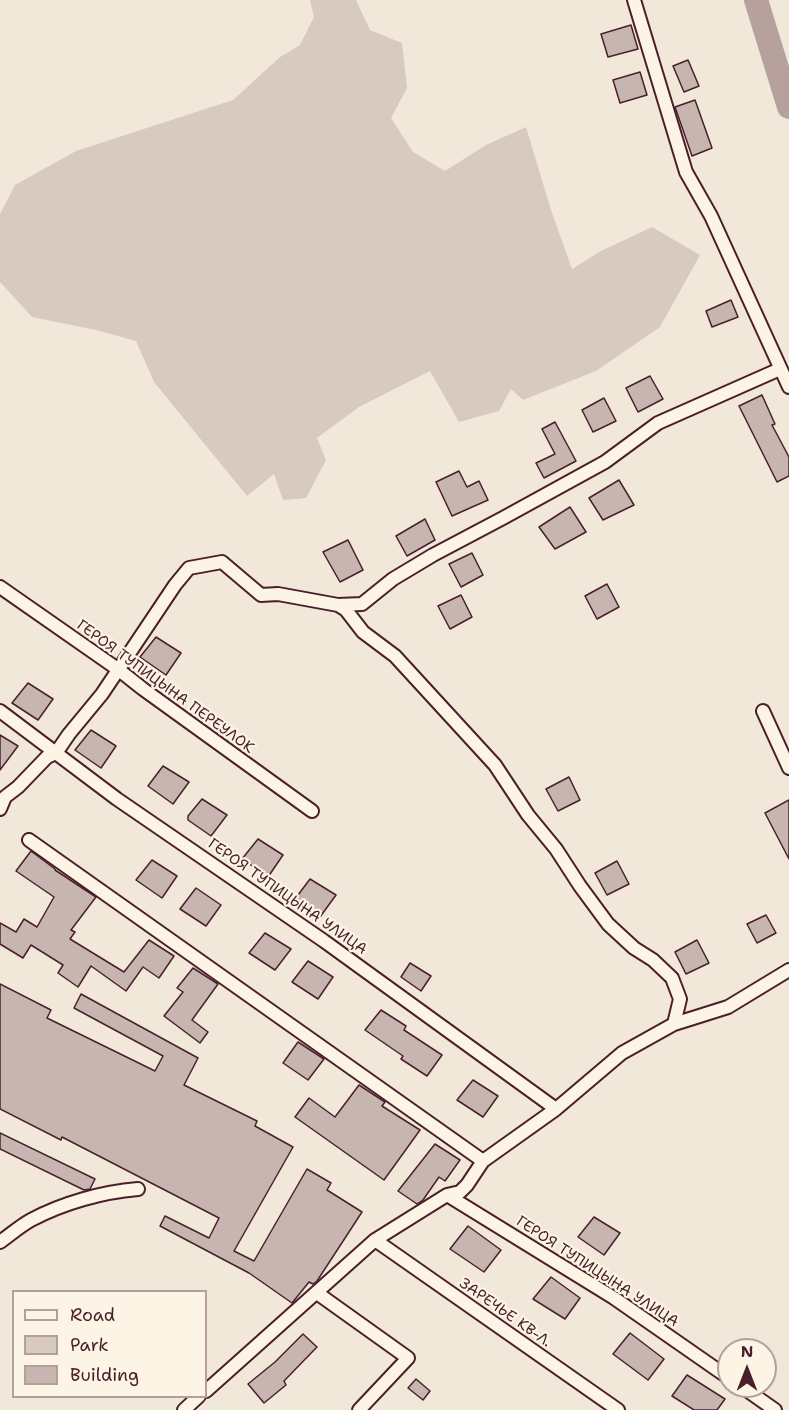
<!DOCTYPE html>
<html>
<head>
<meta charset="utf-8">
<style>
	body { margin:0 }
	#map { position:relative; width:789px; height:1410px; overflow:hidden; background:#f1e8da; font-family:"Shantell Sans",sans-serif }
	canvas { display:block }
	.legend { position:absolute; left:12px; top:1290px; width:195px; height:108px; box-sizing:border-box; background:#fcf5e5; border:2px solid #b59f9b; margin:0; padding:8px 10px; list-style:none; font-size:18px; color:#4a1f2b }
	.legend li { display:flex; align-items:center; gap:12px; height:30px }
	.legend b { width:30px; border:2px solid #b59f9b }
	.north { position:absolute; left:717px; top:1338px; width:60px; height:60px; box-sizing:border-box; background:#fcf5e5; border:2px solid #b59f9b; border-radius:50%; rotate:0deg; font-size:16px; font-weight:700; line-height:24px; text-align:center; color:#4a1f2b }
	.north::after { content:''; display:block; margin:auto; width:21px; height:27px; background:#4a1f2b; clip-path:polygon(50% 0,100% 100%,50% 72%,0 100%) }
</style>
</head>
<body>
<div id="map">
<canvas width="789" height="1410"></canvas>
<ul class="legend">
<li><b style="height:8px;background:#fcf5e5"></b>Road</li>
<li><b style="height:16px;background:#d8cac0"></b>Park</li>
<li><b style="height:16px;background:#c7b6af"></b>Building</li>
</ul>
<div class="north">N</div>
</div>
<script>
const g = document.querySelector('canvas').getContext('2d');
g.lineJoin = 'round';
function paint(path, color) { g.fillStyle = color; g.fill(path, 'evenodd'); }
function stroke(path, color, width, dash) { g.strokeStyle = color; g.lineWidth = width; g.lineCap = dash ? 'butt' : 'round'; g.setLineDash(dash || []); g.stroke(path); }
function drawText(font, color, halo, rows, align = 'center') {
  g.font = font + ' "Shantell Sans",sans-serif'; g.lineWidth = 4.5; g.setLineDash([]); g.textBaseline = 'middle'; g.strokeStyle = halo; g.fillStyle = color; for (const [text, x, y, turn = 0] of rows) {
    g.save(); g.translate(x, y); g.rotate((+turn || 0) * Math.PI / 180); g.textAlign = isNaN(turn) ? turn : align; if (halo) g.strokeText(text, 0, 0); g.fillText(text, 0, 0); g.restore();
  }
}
paint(new Path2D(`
	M310 0H356L370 30 402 43 407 88 391 118 413 152 445 171 486 145 526 127 551 210 572 269 601 251 652 227 700 255 660 327 596 371 523 400 511 389 499 411 459 422 430 371 359 407 317 438 326 460 306 498 283 500 274 474 247 496 154 382 136 341 96 330 32 317 0 282V214L15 185 76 151 233 100 280 57 300 45 314 17Z`), '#d8cac0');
stroke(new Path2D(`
	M756 0 789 107`), '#b6a19c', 24);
const building = new Path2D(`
	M631 25 638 49 608 57 601 34Z
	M688 60 699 86 684 92 673 66Z
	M640 72 647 95 620 103 613 80Z
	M695 100 712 148 692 156 675 107Z
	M731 300 738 317 712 327 706 311Z
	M650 376 663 399 638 412 626 388Z
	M762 395 775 424 772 425 789 457V476L777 482 739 406Z
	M604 398 616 421 593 432 582 410Z
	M555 422 576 461 544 478 536 463 555 454 542 429Z
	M459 471 467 487 479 481 488 500 452 516 436 482Z
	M619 480 634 505 603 520 589 498Z
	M570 507 586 532 555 549 539 527Z
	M425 519 435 540 407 556 396 536Z
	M348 540 363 570 340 582 323 552Z
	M472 553 483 575 461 587 449 564Z
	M607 584 619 607 597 619 585 596Z
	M461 595 472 617 450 629 438 606Z
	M156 637 181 653 166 675 140 657Z
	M28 683 53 699 38 720 12 703Z
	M91 730 116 746 101 768 75 750Z
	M0 735 18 746 0 770Z
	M163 766 189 782 173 804 148 786Z
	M569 777 580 800 558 811 546 789Z
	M202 799 227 815 211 836 188 820V816Z
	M789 800V859L765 813Z
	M258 839 283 855 268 877 242 859Z
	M31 851 55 869V870L96 897 71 930 75 932 70 939 124 972 149 940 174 956 159 978 143 967 126 991 91 966 78 987 58 973 63 965 31 945 23 958 0 944V923L16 932 24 919 37 927 54 897 16 871Z
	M152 860 177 876 162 898 136 880Z
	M617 861 629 884 607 895 595 873Z
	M310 879 336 895 320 917 295 899Z
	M196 888 221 905 206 926 180 909Z
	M766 915 776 933 757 943 747 924Z
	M265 933 291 949 275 970 249 953Z
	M697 940 709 963 686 974 675 952Z
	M308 961 333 977 318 999 292 982Z
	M410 963 431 976 421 991 401 977Z
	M193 968 218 984 192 1020 208 1032 200 1043 164 1016 183 992 177 988Z
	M0 984 51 1010 47 1018 155 1071 163 1056 74 1008 81 994 198 1058 184 1085 257 1121 255 1126 293 1147 234 1251 254 1261 307 1169 331 1183 327 1190 362 1212 317 1281 313 1284 309 1282 292 1303 249 1273 160 1226 165 1216 209 1238 219 1218 62 1137 61 1140 0 1109Z
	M381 1010 406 1026 404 1030 442 1055 427 1076 401 1059 403 1056 365 1030Z
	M298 1042 324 1059 308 1080 283 1063Z
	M473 1080 498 1096 483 1117 457 1100Z
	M359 1085 385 1102 382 1106 420 1130 384 1180 295 1117 309 1098 335 1117Z
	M0 1133 95 1179 90 1189 84 1190 0 1149Z
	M435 1144 460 1160 445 1181 439 1177 423 1200 417 1204 398 1191Z
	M594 1217 620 1233 604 1255 578 1237Z
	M468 1226 501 1250 484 1272 450 1249Z
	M551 1277 580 1298 565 1319 533 1299Z
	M630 1333 664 1359 648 1380 613 1354Z
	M303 1334 317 1347 284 1381 286 1385 264 1403 248 1384 275 1362Z
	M687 1375 725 1399 717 1410H694L672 1396Z
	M416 1379 430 1391 423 1400 408 1388Z`);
paint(building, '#c7b6af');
stroke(building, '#4a1f2b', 1.5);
const street = new Path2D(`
	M634 0 686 172 711 216 789 387
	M0 587 119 670 143 689 312 811
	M338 605 362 604 393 579 433 555 503 518 605 462 658 423 780 369
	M0 711 117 799 324 941 556 1109
	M763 711 789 768
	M0 809 5 797 18 787 47 757 56 753 69 734 102 694 175 585 189 568 222 562 261 595 278 594 338 605 346 610 363 632 395 656 495 765 528 815 556 849 580 886 608 924 634 948 653 960 672 978 680 999 674 1024
	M29 840 483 1161
	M447 1195 614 1298 729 1378
	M375 1240 618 1410
	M0 1242C10 1235 20 1226 31 1220 63 1203 102 1192 138 1189
	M317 1293 408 1358 359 1410
	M741 1386 775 1410
	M206 1391 375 1240 447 1195 460 1192 467 1185 483 1161 556 1109 622 1053 674 1024 728 1007 789 970
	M184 1410 199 1396`);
stroke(street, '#4a1f2b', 16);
stroke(street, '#fcf5e5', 12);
drawText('15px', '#4a1f2b', '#fcf5e5', [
	["ГЕРОЯ ТУПИЦЫНА ПЕРЕУЛОК",165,687,36],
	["ГЕРОЯ ТУПИЦЫНА УЛИЦА",287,897,35],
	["ГЕРОЯ ТУПИЦЫНА УЛИЦА",597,1272,33],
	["ЗАРЕЧЬЕ КВ-Л.",505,1313,35]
]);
</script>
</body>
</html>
